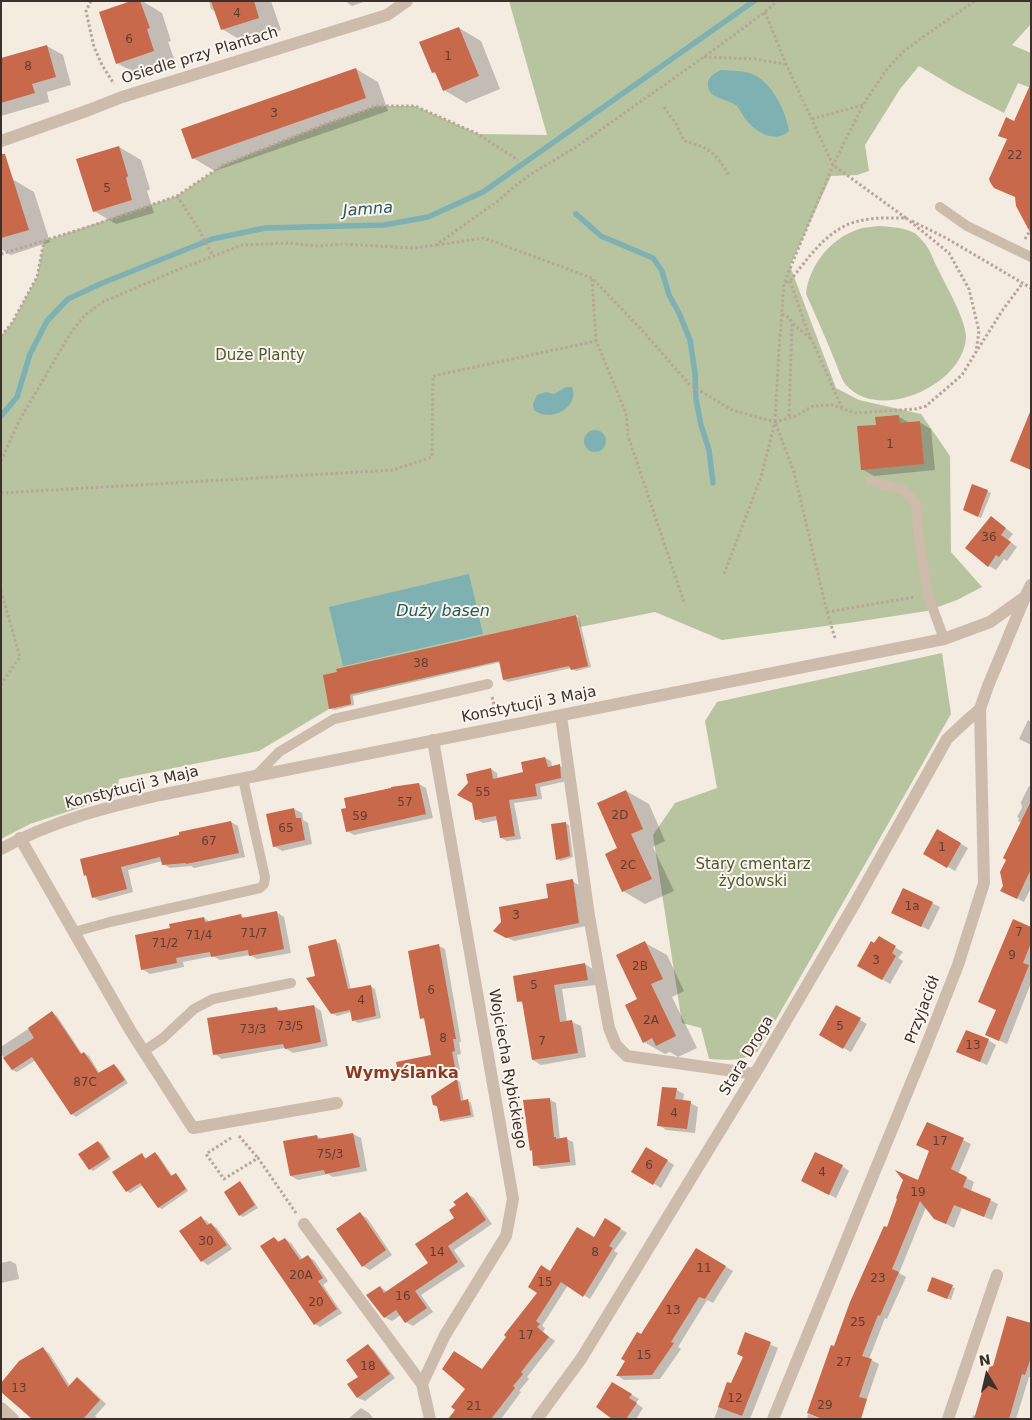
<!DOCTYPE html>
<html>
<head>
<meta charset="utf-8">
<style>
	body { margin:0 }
	#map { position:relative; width:1032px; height:1420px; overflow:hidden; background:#f4ebe1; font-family:"DejaVu Sans",sans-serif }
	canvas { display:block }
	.frame { position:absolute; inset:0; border:2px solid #3b302b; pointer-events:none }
	.north { position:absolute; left:962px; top:1350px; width:50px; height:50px; -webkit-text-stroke:4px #fbf5ee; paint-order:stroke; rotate:351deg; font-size:14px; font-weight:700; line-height:20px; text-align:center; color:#3b302b }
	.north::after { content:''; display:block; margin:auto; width:18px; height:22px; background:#3b302b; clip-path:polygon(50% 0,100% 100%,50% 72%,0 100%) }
</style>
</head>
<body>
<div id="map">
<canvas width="1032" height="1420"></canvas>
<div class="frame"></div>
<div class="north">N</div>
</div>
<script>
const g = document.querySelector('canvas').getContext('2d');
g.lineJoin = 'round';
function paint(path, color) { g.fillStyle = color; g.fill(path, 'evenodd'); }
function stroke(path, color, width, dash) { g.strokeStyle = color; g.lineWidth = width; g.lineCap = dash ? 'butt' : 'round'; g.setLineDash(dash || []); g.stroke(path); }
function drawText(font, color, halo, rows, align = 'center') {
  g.font = font + ' "DejaVu Sans",sans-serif'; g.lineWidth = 4; g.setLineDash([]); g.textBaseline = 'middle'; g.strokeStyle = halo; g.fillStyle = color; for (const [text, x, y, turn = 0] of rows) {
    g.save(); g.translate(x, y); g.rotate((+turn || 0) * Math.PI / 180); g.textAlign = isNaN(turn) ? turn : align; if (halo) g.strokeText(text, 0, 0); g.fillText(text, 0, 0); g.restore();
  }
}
paint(new Path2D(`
	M509 1H1031V24L1012 45 1031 53V88L1018 83 1004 113 956 88 919 66 900 89 865 145 869 171 857 175 831 176 790 266 836 388 859 400 921 414 950 456 951 552 982 587 957 600 927 611 855 622 722 640 655 612 580 627 578 616 576 615 493 634 499 661 349 695 351 704 329 709 259 751 119 779 116 796 30 824 1 839V336L12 323 37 277 44 241 177 196 223 165 320 126 376 106H415L478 134 547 135Z
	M879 226C891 227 905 227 916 234 919 237 924 242 926 245 931 252 934 262 938 269 947 288 964 316 966 336 966 340 965 346 963 351 949 390 877 420 846 385 841 379 838 368 835 361 826 339 816 316 806 294 809 265 831 238 859 229 865 227 873 227 879 226Z
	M942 653 951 714 758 1051C743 1062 727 1060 709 1059L701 1028 682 1023 653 835 675 803 717 788 705 721 717 702Z`), '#b8c4a0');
paint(new Path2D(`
	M721 70C732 71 742 70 752 74 771 81 786 111 789 131 777 143 758 134 748 122 744 118 741 111 737 106 728 98 707 100 708 83 709 76 715 73 721 70Z
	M566 387H572C580 408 550 423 534 410L533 404 537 395 546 392 554 394Z
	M584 441a11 11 0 1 1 22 0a11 11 0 1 1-22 0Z
	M469 574 483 634 343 666 329 607Z`), '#7fb0b2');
paint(new Path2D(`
	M135 1H142L162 13 171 41 168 42 176 64 140 76 117 63Z
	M209 1H271L281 30 244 42 222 29 216 12 211 9Z
	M345 1H366L352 6Z
	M459 28 481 41 500 89 466 103 444 90 437 75 433 72Z
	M47 46 63 55 71 85 47 92 49 102 1 116V59Z
	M356 69 378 82 388 111 215 171 193 158Z
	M119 147 141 160 150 189 147 191 154 213 116 224 94 211Z
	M12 179 34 192 50 242 11 255 1 249V182Z
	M899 417 910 423 919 422 931 429 935 470 874 476 862 469 877 426Z
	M987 491 991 493 981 518 968 511Z
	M998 522 1013 534 1008 540 1017 547 1007 561 1004 559 996 570 989 566Z
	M576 616 579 618 591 667 576 671 571 668 508 682 504 680 501 662 353 696 354 705 334 710 330 708 324 676Z
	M1028 720 1031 722V745L1019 739Z
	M545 758 551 761 552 767 559 765 565 769 567 781 540 787 542 799 514 803 521 839 507 841 501 838 498 820 483 823 476 819 491 769 497 773 498 779 525 773Z
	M419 784 426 788 433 818 354 835 347 831Z
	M1029 786 1031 787V888L1024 902 1009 894 1004 886 1021 823 1018 821 1019 818 1017 817 1022 808 1021 802Z
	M626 791 649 804 665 841 653 847 674 891 645 904 623 891 618 849Z
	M294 809 302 813 303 820 308 823 312 844 282 851 274 846Z
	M231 822 238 826 245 857 194 868 191 866 170 868 163 864 162 861 128 870 133 892 100 901 93 897 88 876 85 875Z
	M565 823 569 825 573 857 561 861 557 859Z
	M938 830 968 848 955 871 925 853Z
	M572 881 579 885 586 926 514 941 502 935Z
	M932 903 940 907 929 930 900 916Z
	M276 912 284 917 291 953 257 959 250 955 220 960 213 956 183 962 184 967 150 974 142 969 171 929 204 918 210 922 241 916 246 918Z
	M1031 928V983L1007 1044 987 1035 997 1010 980 1002Z
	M879 938 903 952 898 958 903 961 890 984 859 965 875 945Z
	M336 941 340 944 351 990 370 986 375 989 381 1018 358 1023 353 1020 351 1012 337 1016 332 1013 316 977Z
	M645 943 667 955 684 991 672 997 697 1048 678 1057 670 1052 665 1054 644 1042 639 1000Z
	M439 946 445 949 461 1042H459L461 1054 457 1055 460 1070 406 1079 400 1076 432 1056 426 1020 422 1018Z
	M585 964 593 969 596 985 562 989 567 1022H572L581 1026 586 1057 541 1065 533 1060 523 1004 519 1001Z
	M314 1006 321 1011 328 1046 293 1053 285 1048 222 1059 215 1054 277 1008 283 1012Z
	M836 1006 867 1024 851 1052 820 1035Z
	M52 1013 57 1016 82 1054 84 1053 89 1056 100 1074 114 1065 118 1068 128 1083 76 1117 72 1114 36 1060 17 1072 12 1070 1 1053V1047Z
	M988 1040 996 1045 987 1065 958 1052Z
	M457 1080 460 1082 464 1102 468 1101 471 1103 474 1117 444 1122 441 1120 438 1107 434 1105Z
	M663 1088 677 1090 684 1094 683 1102 690 1103 698 1107 695 1133 666 1130 659 1125Z
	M550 1100 556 1103 560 1140 567 1139 573 1142 576 1165 541 1169 535 1165 533 1151 531 1150Z
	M927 1123 971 1144 958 1174 974 1182 971 1191 998 1204 992 1220 962 1208 954 1228 935 1218 926 1207 899 1273 906 1277 887 1319 885 1318 869 1359 879 1364 865 1405 824 1393 834 1347 887 1228 918 1181 930 1151Z
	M353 1134 361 1138 367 1171 333 1177 328 1174 298 1180 291 1176 317 1136 323 1140Z
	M98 1142 102 1144 111 1159 93 1171 90 1169Z
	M647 1148 674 1165 661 1188 633 1171Z
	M155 1153 158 1155 173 1177 176 1175 179 1177 188 1191 162 1209 158 1207 143 1185 130 1193 127 1191 142 1155 147 1159Z
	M842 1166 849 1171 836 1198 810 1185Z
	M240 1183 243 1185 258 1208 243 1217 240 1215Z
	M467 1194 474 1198 492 1224 454 1250 465 1266 421 1295 433 1312 413 1326 406 1322 401 1315 392 1321 384 1317 380 1287 388 1292 430 1263 456 1218 457 1206Z
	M360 1214 367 1218 392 1255 370 1270 363 1266Z
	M201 1218 207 1221 210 1225 211 1224 217 1228 232 1249 208 1265 202 1261Z
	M606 1220 627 1233 614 1251 618 1253 590 1299 568 1285 542 1326 545 1328 543 1332 555 1341 527 1377 529 1379 519 1391 521 1392 501 1419H459L482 1370 539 1292 551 1272 595 1239Z
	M274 1238 280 1242 285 1239 291 1243 303 1260 308 1257 314 1260 328 1281 323 1285 342 1313 320 1327 315 1324Z
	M697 1250 733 1271 713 1303 707 1300 678 1347 681 1349 660 1379 624 1380 618 1376Z
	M10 1261 16 1264 19 1279 1 1283V1263Z
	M952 1287 955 1288 951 1300 932 1292Z
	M1031 1325V1377H1029L1016 1419H972L973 1415 976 1416 994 1367Z
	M746 1334 778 1348 750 1419H714L728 1383 731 1385 744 1357Z
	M368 1346 374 1350 395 1378 365 1401 358 1398 349 1384 359 1377Z
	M43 1349 49 1353 70 1386 77 1378 83 1382 106 1404 95 1416 98 1419H40Z
	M612 1383 639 1399 636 1403 643 1408 636 1419H614Z
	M361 1408 369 1413 374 1419H348Z
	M808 1414 821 1419H807Z`), '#0003');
stroke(new Path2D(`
	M576 214 601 236 653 258 662 271 669 295 679 313 690 340 695 373 696 399 701 425 709 450 713 483
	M1 416 17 397 30 354 47 321 68 299 100 284 212 239 265 228 384 225 428 217 483 192 754 1`), '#7fb0b2', 5.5);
paint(new Path2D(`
	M131 1H140L150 28 147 29 154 51 116 64 99 12Z
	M211 1H254L259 18 221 30Z
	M459 27 479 76 443 91 435 72 432 73 419 42Z
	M47 45 56 77 32 84 35 93 1 103V58Z
	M356 68 366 98 192 159 181 129Z
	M1031 83V234L1016 206 1015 197 994 188 990 182 989 179 1007 139 998 136 1006 117 1014 121Z
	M119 146 128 176 126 178 132 200 93 212 76 159Z
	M1 154H5L29 230 1 238Z
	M1030 412H1031V470L1010 461Z
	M899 415 900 423 920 421 924 464 861 470 857 426 876 425 875 417Z
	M972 484 988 490 978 517 963 510Z
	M991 516 1006 528 1001 535 1011 542 999 557 996 555 988 567 965 548Z
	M576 615 588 666 571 670 569 666 503 680 499 661 350 694 351 704 329 709 323 675 337 672 336 669Z
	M545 757 548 767 560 764 561 778 535 784 537 796 509 800 515 836 500 838 496 816 475 820 472 803 457 795 468 783 466 774 491 768 493 779 523 772 521 762Z
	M419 783 426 814 346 832 341 809 346 808 344 798 391 788V787Z
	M626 790 643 829 631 834 652 879 622 892 605 854 617 848 597 803Z
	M1031 801V869L1017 899 1000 891 1003 886 1000 872 1006 860 1003 858Z
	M294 808 296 818H301L305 840 273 847 266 814Z
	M231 821 239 853 186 864V863L162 865 160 857 121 867 127 889 92 898 86 875 84 876 80 859 179 835V832Z
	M566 822 570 856 556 860 551 824Z
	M937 829 961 843 947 868 923 854Z
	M573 879 579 923 506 938 493 931 501 922 499 907 548 898 546 884Z
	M903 888 933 902 921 927 891 913Z
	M277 911 284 949 249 956 248 950 211 957 210 952 176 958 177 963 141 970 135 935 170 928 169 924 204 917 205 922 241 914 242 918Z
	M1013 919 1031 927V943L1023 963 1029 965 999 1041 985 1035 996 1010 978 1002Z
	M879 936 896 946 892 953 896 956 882 980 857 966 871 941 874 943Z
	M336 939 348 989 371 985 376 1016 352 1021 350 1010 331 1014 306 978 315 976 308 946Z
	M645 941 663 979 651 984 676 1036 656 1046 652 1038 643 1043 625 1005 637 999 616 955Z
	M439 944 456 1039H453L455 1051 452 1052 455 1067 399 1076 396 1062 431 1055 424 1018 420 1019 408 951Z
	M585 963 588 980 554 985 560 1022 572 1020 578 1053 532 1060 522 1001 517 1002 513 976Z
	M314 1005 321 1042 285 1049 283 1044 213 1055 207 1018 277 1007 278 1011Z
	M836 1005 861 1018 843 1049 819 1035Z
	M52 1011 81 1054 84 1052 98 1073 114 1064 125 1080 71 1115 32 1057 12 1070 3 1058 34 1038 28 1028Z
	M966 1030 989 1039 980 1062 956 1052Z
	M457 1079 461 1101 468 1099 471 1115 440 1121 437 1106 433 1105 431 1096Z
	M662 1087 677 1088 675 1099 691 1101 687 1129 657 1126Z
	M550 1098 554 1137H556V1139L567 1137 570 1162 533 1166 532 1150 530 1151 523 1100Z
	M927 1122 964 1138 951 1169 967 1177 963 1187 991 1199 984 1217 954 1205 946 1224 934 1219 920 1201 892 1269 899 1272 880 1316 878 1315 862 1356 872 1359 859 1397 867 1399 861 1419H822L807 1413 831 1345 834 1346 850 1302 884 1226 887 1227 897 1199 896 1198 903 1180 895 1170 918 1180 929 1151 916 1145Z
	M353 1133 360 1167 325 1174 324 1170 290 1176 283 1141 317 1135 318 1139Z
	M98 1141 109 1157 89 1170 78 1154Z
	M646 1147 668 1160 653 1185 631 1172Z
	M155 1152 171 1176 176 1173 186 1189 158 1208 140 1183 126 1192 112 1172 142 1153 145 1159Z
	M815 1152 843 1165 829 1195 801 1181Z
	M240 1181 255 1205 239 1216 224 1192Z
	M467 1192 486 1220 448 1246 458 1262 415 1291 427 1308 405 1323 396 1310 384 1318 366 1295 380 1286 384 1293 428 1263 415 1244 454 1218 449 1210 456 1205 453 1202Z
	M360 1212 386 1250 362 1267 336 1229Z
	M201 1216 207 1225 211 1223 227 1245 201 1262 179 1231Z
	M605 1218 621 1228 609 1246 613 1248 583 1297 561 1282 536 1321 540 1324 537 1327 549 1337 521 1372 523 1374 513 1386 515 1388 491 1419H448L455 1410 451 1407 465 1389 442 1369 454 1351 482 1369 506 1337 504 1335 537 1293 528 1287 541 1265 550 1271 577 1227 594 1237Z
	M274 1237 278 1242 285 1238 300 1260 308 1255 323 1278 318 1281 337 1309 314 1325 260 1246Z
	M696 1248 726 1266 705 1299 699 1297 671 1342 674 1343 652 1375 616 1376 625 1361 621 1359 637 1332 641 1334Z
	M932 1277 953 1285 947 1299 927 1291Z
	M1007 1316 1031 1323V1357L1025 1375 1022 1374 1009 1419H974L990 1365 993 1366Z
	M745 1332 771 1342 742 1416 718 1407 727 1382 731 1383 743 1357 737 1354Z
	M368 1344 390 1374 357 1398 347 1384 358 1377 346 1360Z
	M43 1347 68 1387 77 1377 100 1400 83 1419H32L1 1392V1383L19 1361Z
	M612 1382 632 1394 629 1398 637 1403 626 1419H612L596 1407Z`), '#c8694b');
stroke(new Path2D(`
	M91 1 86 11 94 47 102 65 114 84
	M765 12 786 64 833 165 906 218
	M704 57 755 59 785 64
	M664 107 677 125 684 141C709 147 717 154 729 176
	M812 119 863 105
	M177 196 198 228 213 256
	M912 221 946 238 1031 288
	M1025 239 1031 229
	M437 245 484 238 592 278 640 328 689 384 732 410 775 422
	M1 254 91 226 177 196 223 165 320 126 376 106H415L478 134 518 160
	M592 279 596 341
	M790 281 806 327 842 408
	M782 314 790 318 792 324 789 418
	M793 324 811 339
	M1 336 12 323 37 277 44 241
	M978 349 1002 311 1022 284
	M1 461 18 423 70 334 84 316 103 302 175 271 242 245 290 243 317 246 342 244 413 248 436 245 499 200 510 190 531 174 576 147 704 57 765 12 777 1
	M1 493 393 470 432 457 433 376 596 341 626 413 628 436 684 602
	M724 574 761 477 775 422 796 416 813 406 832 405 855 413 916 409 926 406 962 375 976 352 979 331 969 289 949 253 906 218C891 218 875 217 859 221 829 227 808 258 790 281L784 283
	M1 591 20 657 1 684
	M827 612 915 597
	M835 638 827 612 794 472 775 422 779 350 784 283 833 165 863 105 887 69 903 52 920 39 975 1
	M492 697 496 712
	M239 1136 258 1158
	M231 1138 206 1154 224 1179 258 1158 296 1213`), '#b9a596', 3, [2.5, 2.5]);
stroke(new Path2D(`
	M940 207 967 226 1031 257
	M871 481 904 490 916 504 919 537 928 595 944 639
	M256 776 279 752 334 719 488 684
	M74 932 110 922 260 888 264 884 265 877 243 779
	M144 1051 163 1038 194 1009 213 999 291 983`), '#cdbbac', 10);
stroke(new Path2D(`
	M1 141 89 110 122 97 387 15 407 1
	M561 716 589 916 609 1028 616 1045 627 1056 755 1074
	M20 838 130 1030 193 1128 337 1103
	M304 1224 422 1384
	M1 1408 13 1419
	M430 1419 422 1384 445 1335 506 1236 513 1199 433 740
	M537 1419 581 1359 759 1067 854 905 947 739 964 723 980 709
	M773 1419 925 1049 958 965 984 883 980 709 988 686 1025 597
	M948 1419 997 1275`), '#cdbbac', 12);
stroke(new Path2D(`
	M1 849C52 821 104 808 160 795L944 639 990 622 1025 597 1031 585`), '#cdbbac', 12);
drawText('12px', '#5e3e33', null, [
	["4",237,14],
	["6",129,40],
	["1",448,57],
	["8",28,67],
	["3",274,114],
	["22",1015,156],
	["5",107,189],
	["1",890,445],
	["36",989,538],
	["38",421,664],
	["55",483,793],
	["57",405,803],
	["2D",620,816],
	["59",360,817],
	["65",286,829],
	["67",209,842],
	["1",942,848],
	["2C",628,866],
	["1a",912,907],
	["3",516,916],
	["7",1019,933],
	["71/7",254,934],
	["71/4",199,936],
	["71/2",165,944],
	["9",1012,956],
	["3",876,961],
	["2B",640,967],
	["5",534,986],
	["6",431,991],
	["4",361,1001],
	["2A",651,1021],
	["73/5",290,1027],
	["5",840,1027],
	["73/3",253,1030],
	["8",443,1039],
	["7",542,1042],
	["13",973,1046],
	["87C",85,1083],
	["4",674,1114],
	["17",940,1142],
	["75/3",330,1155],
	["6",649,1166],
	["4",822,1173],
	["19",918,1193],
	["30",206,1242],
	["14",437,1253],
	["8",595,1253],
	["11",704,1269],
	["20A",301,1276],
	["23",878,1279],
	["15",545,1283],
	["16",403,1297],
	["20",316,1303],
	["13",673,1311],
	["25",858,1323],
	["17",526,1336],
	["15",644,1356],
	["27",844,1363],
	["18",368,1367],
	["13",19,1389],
	["12",735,1399],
	["29",825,1406],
	["21",474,1407]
]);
drawText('15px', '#3b302b', '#fbf5ee', [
	["Osiedle przy Plantach",200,56,-17],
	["Konstytucji 3 Maja",529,705,-11],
	["Konstytucji 3 Maja",132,788,-14],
	["Przyjaciół",923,1010,-69],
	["Stara Droga",747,1056,-59],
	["Wojciecha Rybickiego",507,1069,80]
]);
drawText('15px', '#4a5a2e', '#fbf5ee', [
	["Duże Planty",260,356],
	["Stary cmentarz",753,865],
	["żydowski",753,882]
]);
drawText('italic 16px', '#1f5a5e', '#fbf5ee', [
	["Jamna",368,210,-4],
	["Duży basen",443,612]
]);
drawText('bold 16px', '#8c3b22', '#fbf5ee', [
	["Wymyślanka",402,1074]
]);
</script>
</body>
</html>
